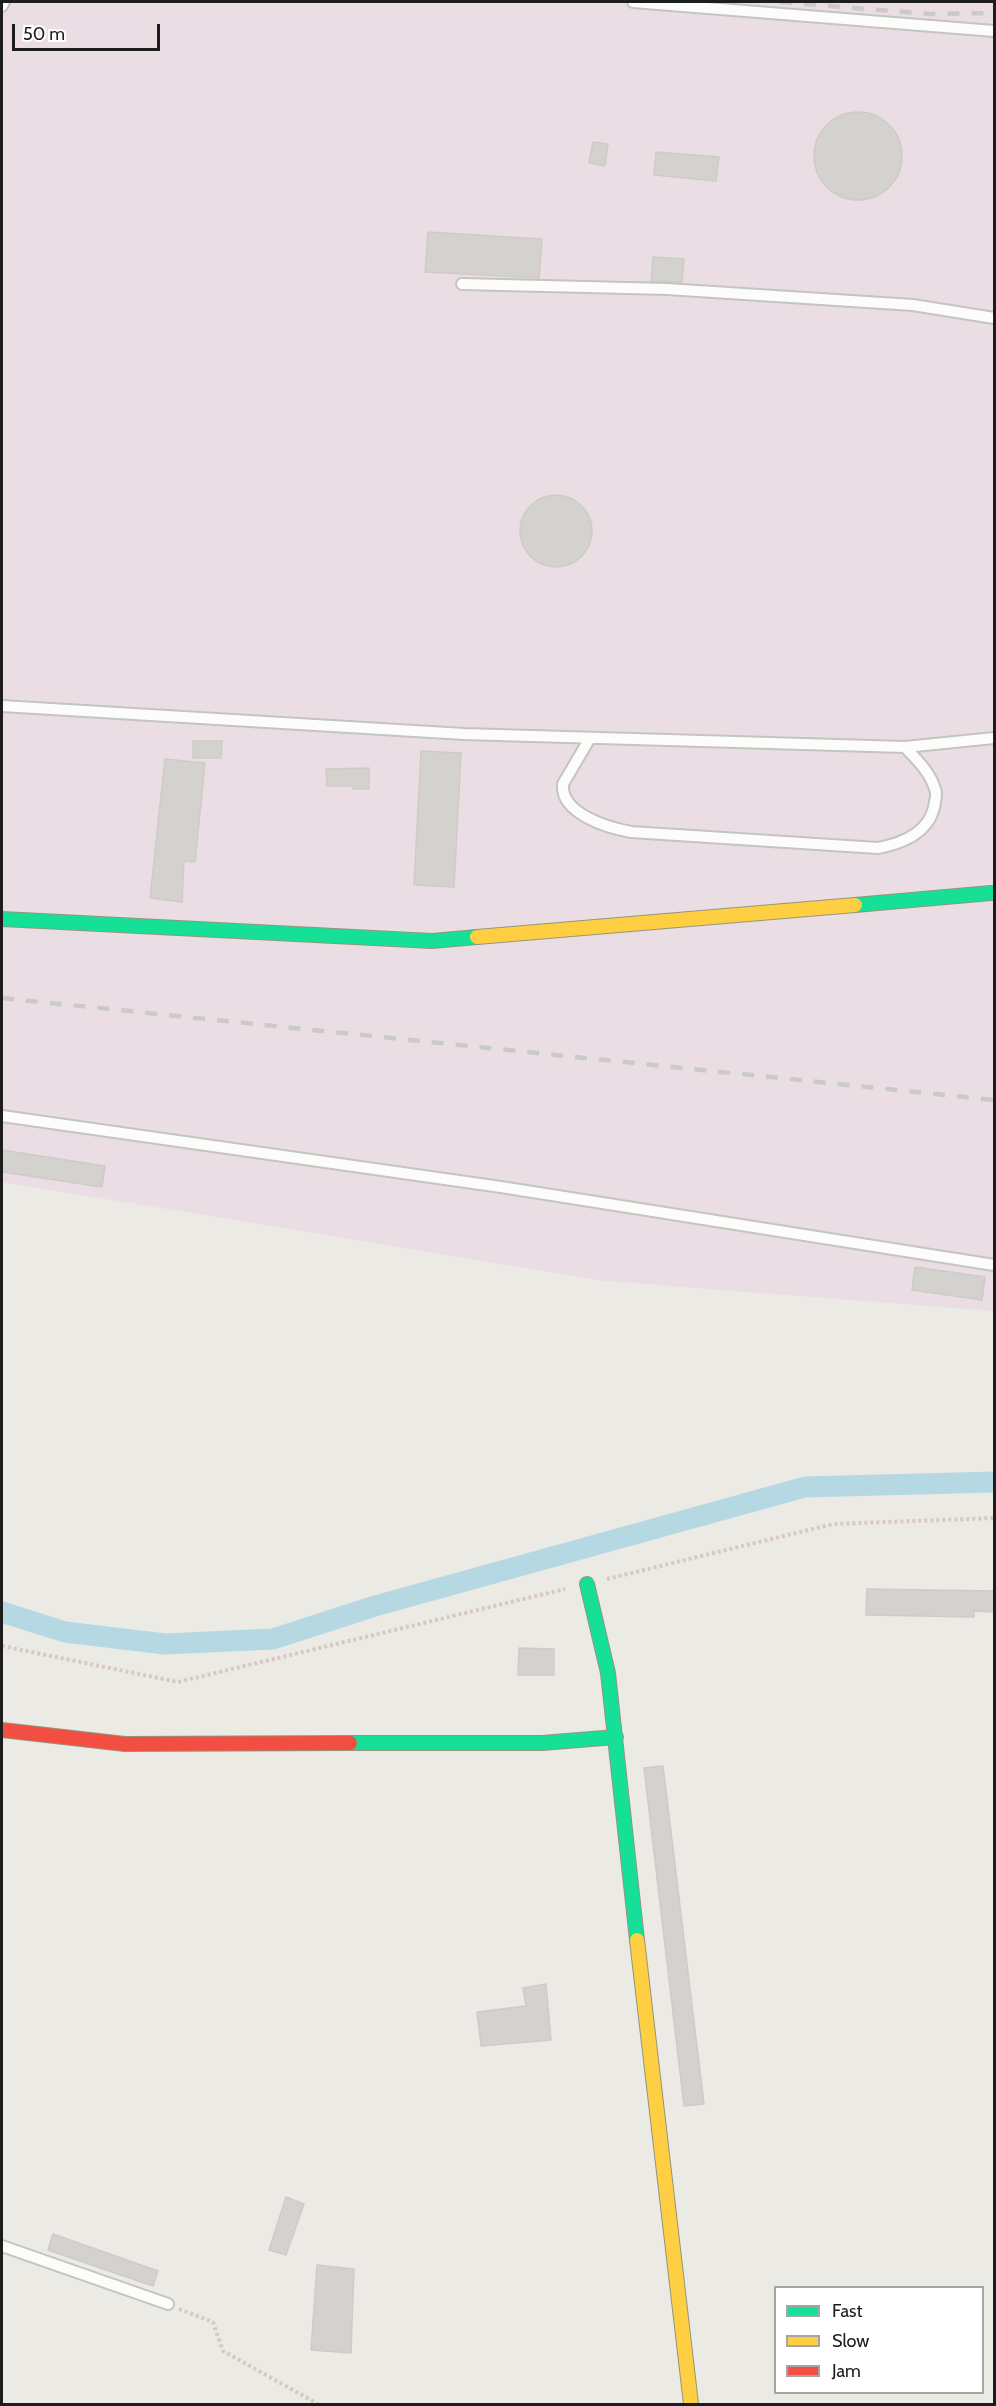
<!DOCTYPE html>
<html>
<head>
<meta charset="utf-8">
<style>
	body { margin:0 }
	#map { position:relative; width:996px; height:2406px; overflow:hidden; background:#eceae5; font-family:Cabin,sans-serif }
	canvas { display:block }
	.frame { position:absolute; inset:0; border:3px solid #1d1d1d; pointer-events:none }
	.legend { position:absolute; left:774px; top:2286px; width:210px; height:108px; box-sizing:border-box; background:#fff; border:2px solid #a5a5a5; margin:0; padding:8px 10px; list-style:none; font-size:18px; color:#1d1d1d }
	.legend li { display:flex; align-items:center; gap:12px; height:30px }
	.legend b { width:30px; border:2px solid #a5a5a5 }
	.scale { position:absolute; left:12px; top:24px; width:148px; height:27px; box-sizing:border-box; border:3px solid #1d1d1d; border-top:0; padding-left:8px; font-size:18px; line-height:21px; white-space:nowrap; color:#1d1d1d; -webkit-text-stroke:4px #fff; paint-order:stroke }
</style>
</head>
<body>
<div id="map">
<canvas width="996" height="2406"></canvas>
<div class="frame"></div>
<ul class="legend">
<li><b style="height:8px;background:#16e098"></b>Fast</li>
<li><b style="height:8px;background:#ffcf43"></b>Slow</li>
<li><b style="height:8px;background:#f24e42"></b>Jam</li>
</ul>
<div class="scale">50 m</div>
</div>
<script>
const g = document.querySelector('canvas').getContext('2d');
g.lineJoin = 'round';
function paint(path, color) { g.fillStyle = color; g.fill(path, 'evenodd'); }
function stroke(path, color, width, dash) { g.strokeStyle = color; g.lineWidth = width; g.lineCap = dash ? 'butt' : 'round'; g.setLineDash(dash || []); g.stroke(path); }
paint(new Path2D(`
	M2 2H994V1311L605 1281 2 1182Z`), '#eadee4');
stroke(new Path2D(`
	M2 1612 65 1632 165 1644 273 1639 375 1606 805 1487 994 1482`), '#b6d8e2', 21);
const building = new Path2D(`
	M814 156a44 44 0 1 1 88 0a44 44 0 1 1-88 0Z
	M593 142 608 144 605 166 589 163Z
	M656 152 719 157 716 181 654 175Z
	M428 232 542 239 539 278 425 272Z
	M653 257 684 259 682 282 651 281Z
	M520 531a36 36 0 1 1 72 0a36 36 0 1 1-72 0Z
	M193 741H222L221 758H193Z
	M421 751 461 753 454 887 414 885Z
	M165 759 205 763 195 862 184 861 182 902 150 898Z
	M369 768V789H353V786H327L326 769Z
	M2 1150 105 1166 102 1187 2 1172Z
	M915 1267 985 1277 982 1300 912 1290Z
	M867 1589 994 1591V1612L974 1611V1617L866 1615Z
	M519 1648 554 1649V1675H518Z
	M663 1766 704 2104 684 2106 644 1768Z
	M546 1984 551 2040 481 2046 477 2012 526 2006 523 1988Z
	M286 2197 304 2204 286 2255 269 2250Z
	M53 2234 158 2271 153 2286 48 2250Z
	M317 2265 354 2269 351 2353 311 2350Z`);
paint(building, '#d4d2ce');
stroke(building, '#cfcbc7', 1.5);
const lane = new Path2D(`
	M633 2 994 31
	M2 6 4 2
	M462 284 667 289 913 305 994 318
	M2 706 464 734 905 747 994 738
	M590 738 563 784C560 814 609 828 631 832L878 848C904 843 931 832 935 802 936 797 937 793 935 789 930 772 917 760 905 747
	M2 1116 501 1187 994 1265
	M2 2246 168 2304`);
const fast = new Path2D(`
	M855 905 991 893
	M2 919 432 941 477 937
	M587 1584 608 1673 637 1940
	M350 1743H542L616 1737`);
const slow = new Path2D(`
	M477 937 855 905
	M637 1940 691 2404`);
const jam = new Path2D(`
	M2 1730 125 1744 350 1743`);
stroke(lane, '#c4c4c1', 14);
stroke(fast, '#94967c', 16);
stroke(slow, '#94967c', 16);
stroke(jam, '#94967c', 16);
stroke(new Path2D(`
	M607 1579 833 1524 994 1518
	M2 1646 178 1682 565 1589
	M179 2309 213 2322 223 2351 318 2404`), '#d7c8c4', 4, [3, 3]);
stroke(lane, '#fcfcfb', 10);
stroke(fast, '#16e098', 14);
stroke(slow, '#ffcf43', 14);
stroke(jam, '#f24e42', 14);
stroke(new Path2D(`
	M780 2 930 14 994 13
	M2 998 994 1100`), '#cacac9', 4.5, [12, 12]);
</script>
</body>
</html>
